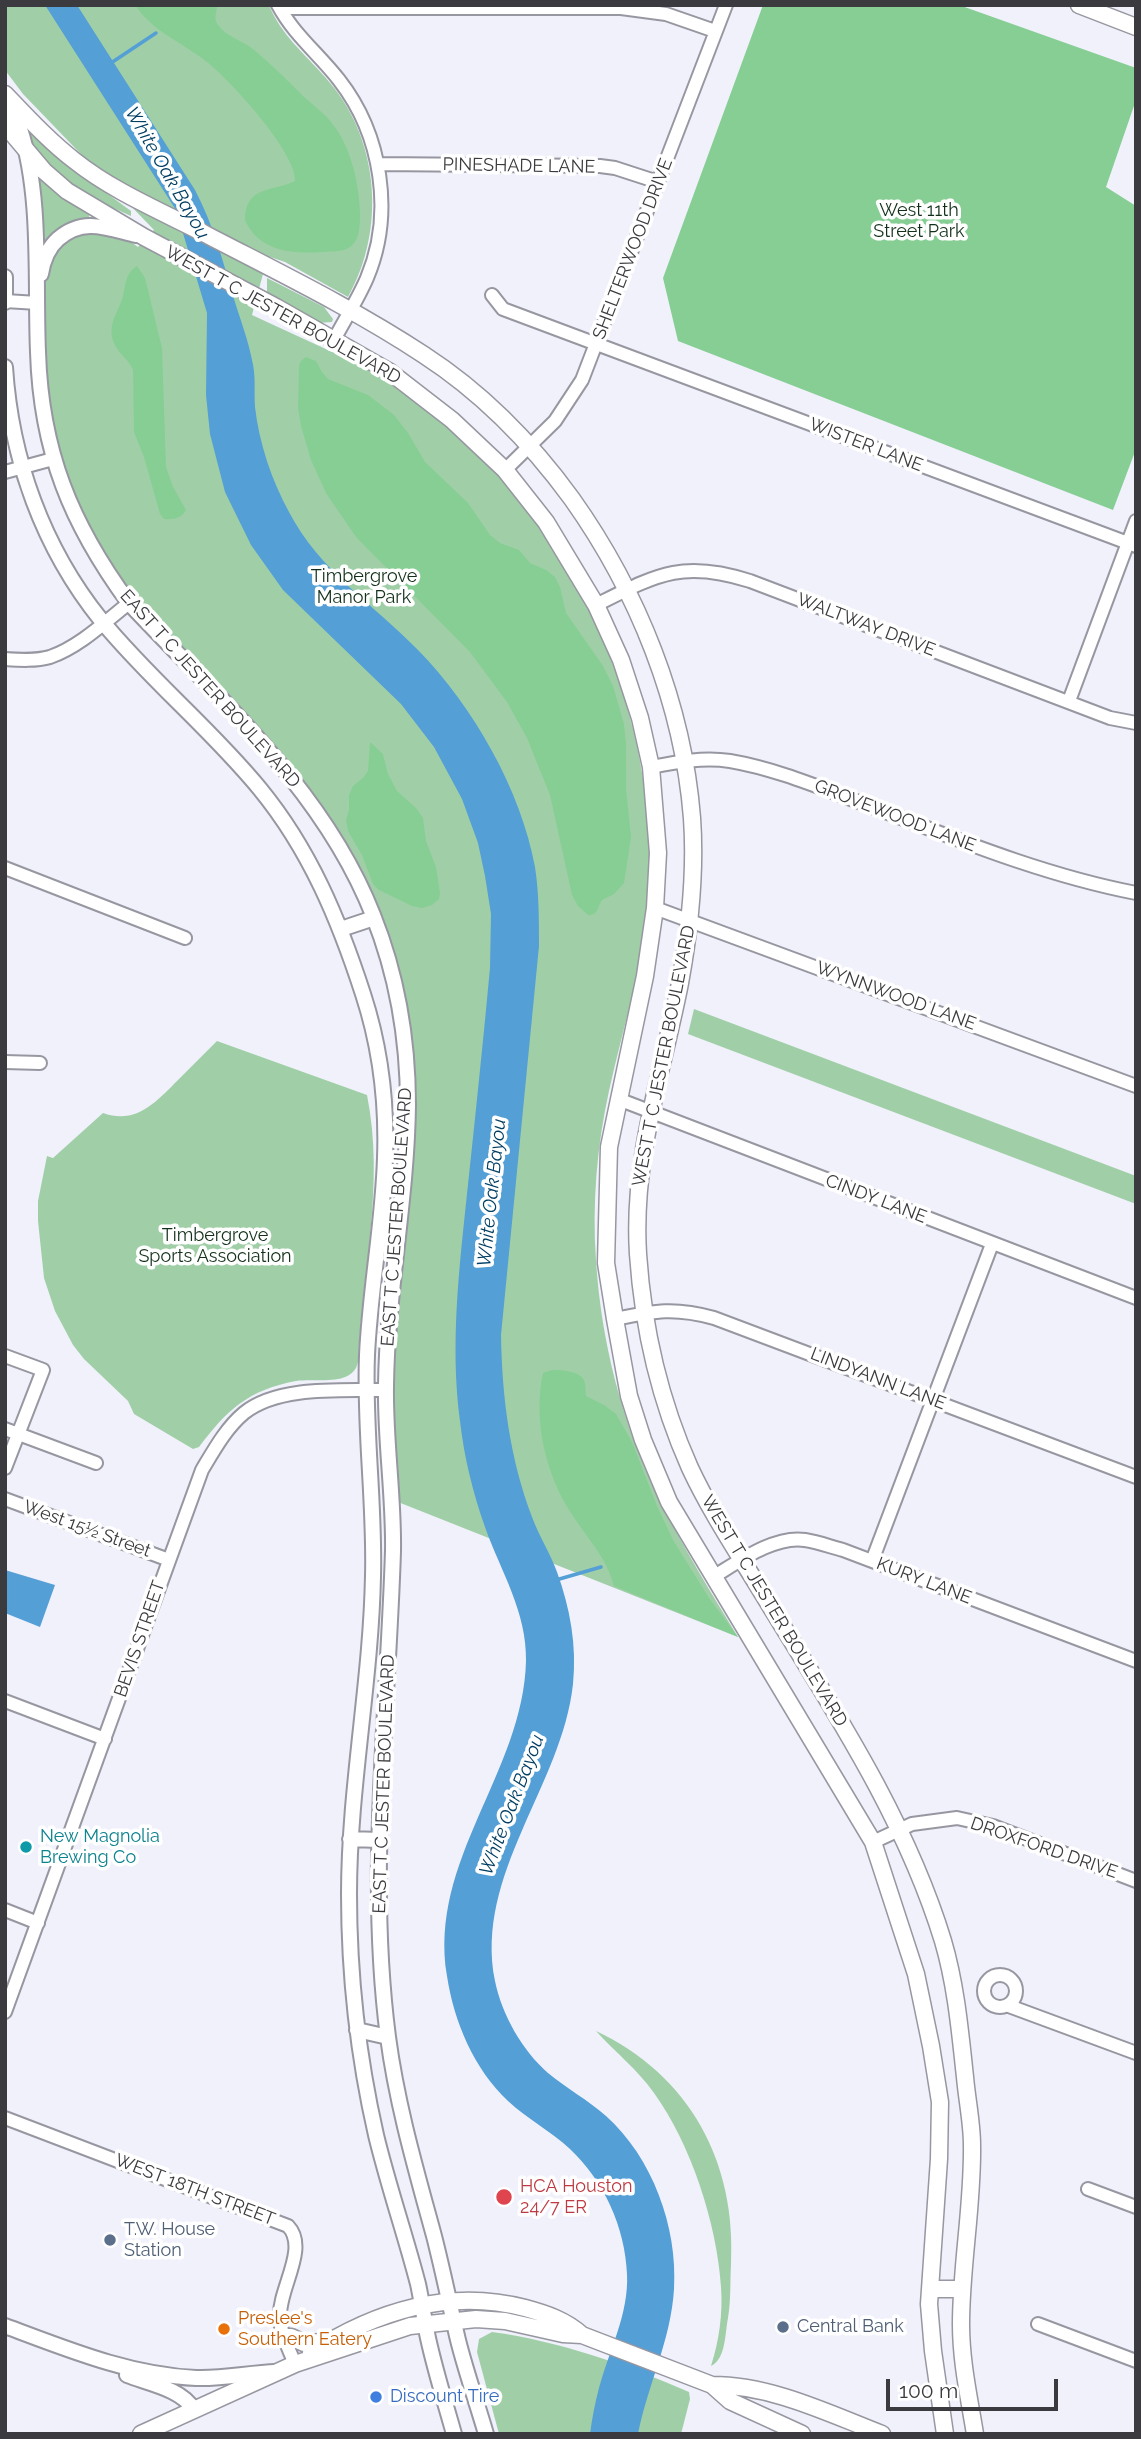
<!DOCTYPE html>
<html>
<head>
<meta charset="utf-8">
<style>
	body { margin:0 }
	#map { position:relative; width:1141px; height:2439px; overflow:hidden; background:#f1f1fc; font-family:Raleway,sans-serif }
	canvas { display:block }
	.frame { position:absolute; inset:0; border:7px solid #3b3b3f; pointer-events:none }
	.scale { position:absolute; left:886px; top:2379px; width:172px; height:32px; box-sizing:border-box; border:4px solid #3b3b3f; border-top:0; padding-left:9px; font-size:21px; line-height:24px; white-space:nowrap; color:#3b3b3f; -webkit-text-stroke:5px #fff; paint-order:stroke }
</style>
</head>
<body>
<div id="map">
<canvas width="1141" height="2439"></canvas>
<div class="frame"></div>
<div class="scale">100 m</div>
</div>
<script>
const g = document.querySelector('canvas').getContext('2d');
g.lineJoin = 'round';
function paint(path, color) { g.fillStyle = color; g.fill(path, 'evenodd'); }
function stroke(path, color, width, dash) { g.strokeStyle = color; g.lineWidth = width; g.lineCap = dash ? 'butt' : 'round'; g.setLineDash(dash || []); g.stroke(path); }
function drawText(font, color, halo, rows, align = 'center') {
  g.font = font + ' Raleway,sans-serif'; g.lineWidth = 7; g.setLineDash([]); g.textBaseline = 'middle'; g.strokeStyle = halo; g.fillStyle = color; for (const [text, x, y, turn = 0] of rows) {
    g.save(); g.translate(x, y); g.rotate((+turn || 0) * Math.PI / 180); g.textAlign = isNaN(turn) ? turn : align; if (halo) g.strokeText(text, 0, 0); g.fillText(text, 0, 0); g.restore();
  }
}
paint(new Path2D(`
	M5 5H269C281 35 305 54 325 77 379 136 387 228 348 297L285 262 270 257 267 259 252 315C282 329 313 343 343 357 357 364 371 370 385 377 414 394 438 417 462 440 475 452 489 464 501 477 521 498 537 521 552 545 625 656 663 793 645 926 638 982 621 1036 609 1091 597 1145 592 1204 596 1260 601 1341 622 1423 658 1497 682 1545 710 1591 738 1637L398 1502 392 1361 413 1120 379 913 345 844 305 784 124 587 99 551 63 470 47 401 43 340 45 269 56 247 80 231 124 237 138 247 154 230 23 94 5 70Z
	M29 131 68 165 131 211V216L93 199 63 178 34 152Z
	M39 176 89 215V218L66 225 45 240Z
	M267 278 324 307 333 319 332 322 318 323 267 296Z
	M694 1009 1136 1176V1204L688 1034Z
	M217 1041 367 1095C385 1184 362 1273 358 1362 353 1387 317 1378 296 1381 248 1390 227 1410 199 1447L193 1449 134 1414 128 1401 84 1359 73 1345 55 1311 44 1278 38 1221V1201L47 1156 53 1158 103 1113C136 1125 156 1102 178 1080 191 1067 204 1054 217 1041Z
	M596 2031C690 2075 737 2163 731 2265 730 2283 731 2300 728 2318 725 2333 726 2359 711 2366 719 2341 723 2314 721 2287 717 2224 691 2144 654 2093 637 2069 615 2052 596 2031Z
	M492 2332C559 2341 627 2365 689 2392L690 2399 681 2434H499L477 2352 479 2339Z`), '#a0cfa7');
paint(new Path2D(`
	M135 5H217C217 13 213 18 218 25 225 36 243 41 253 49 270 63 285 78 300 93 310 103 322 111 331 122 351 146 359 183 360 213 360 227 360 245 344 250 338 252 330 251 323 252 293 254 259 252 245 220 245 185 273 192 295 181 297 153 230 80 207 62 182 42 153 32 135 5Z
	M763 5H959L1136 68V100L1106 187 1136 206V449L1113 510 678 341 663 278Z
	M137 266 145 278 162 348 166 467 173 487 186 510C182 518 173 520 164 519L160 514 144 457 134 432 133 370C129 359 118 354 114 343 107 327 116 315 122 300 126 287 124 274 137 266Z
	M306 357 316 361 322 372 328 379 368 395 394 415 408 433 425 462 468 503 490 535 500 543 519 550 530 563 546 570 555 577 560 587 566 613 603 666 613 686 624 724 626 744V789L631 837 624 883 614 894 602 900C597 907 599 915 588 915L578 906 572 895 550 795 527 738 507 702 470 652 356 537 326 493 311 460 301 426 298 408 299 366 301 361Z
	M370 742 383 754 388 774 397 791 416 808 423 818 426 841 436 867 440 893 439 899 432 905 422 908 412 906 379 890 373 884 362 855 348 831 346 820 349 810V795L353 786 363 778 368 771Z
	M552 1370C562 1370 584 1371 585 1384 586 1388 585 1392 586 1396L604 1405 616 1414 632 1442 657 1506 673 1540 709 1598 738 1637 614 1586C606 1556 587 1538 571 1513 545 1473 533 1419 543 1373Z`), '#86ce94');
paint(new Path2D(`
	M45 5H77L195 190C213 224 223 261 234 299 240 319 248 339 252 360 256 375 254 391 255 407 259 443 272 481 289 512 319 570 374 605 418 650 473 706 521 790 535 867 539 893 539 919 539 946L501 1335C502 1398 510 1459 532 1517 539 1536 550 1553 557 1572 570 1608 577 1645 573 1684 562 1786 474 1874 495 1981 502 2015 522 2050 548 2073 566 2088 588 2100 606 2116 652 2157 678 2227 674 2289 671 2340 648 2384 638 2434H590C592 2418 595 2403 599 2388 609 2350 629 2314 627 2274 625 2227 604 2181 570 2149 551 2131 527 2119 508 2101 474 2069 454 2022 447 1976 428 1860 523 1773 526 1661 527 1612 501 1572 485 1527 473 1493 464 1457 460 1421 450 1345 459 1270 467 1194 475 1119 483 1043 490 968L491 914 485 876 478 843 462 799 434 747 401 704 283 590 251 545 225 492 210 434 206 395 207 313 176 210Z
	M5 1570 55 1585 40 1627 5 1613Z`), '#549fd5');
stroke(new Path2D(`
	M111 63 156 33
	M556 1580 601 1567`), '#549fd5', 3.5);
const minor = new Path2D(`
	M278 5C294 35 319 54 339 80 382 135 394 214 367 278 358 299 345 319 334 340
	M280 8H621L666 14 715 31
	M378 164 600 166 615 168 658 182
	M492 295 503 309 1136 546
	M5 301 38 303
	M505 470 555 421 582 380 726 5
	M5 472 53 459
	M596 605C656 575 682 559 750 581L1110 718 1136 723
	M5 659C20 660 36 661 50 657 79 647 105 622 129 603
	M1069 701 1136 521
	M651 767C677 762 703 757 730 761 777 769 823 789 867 805 956 839 1043 875 1136 893
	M5 868 185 938
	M655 908 1136 1086
	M5 1062 40 1063
	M618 1099 1136 1298
	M615 1319C655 1311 674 1307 714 1318L1136 1477
	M5 1356 43 1370 5 1468
	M5 1429 96 1463
	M5 1499 169 1560
	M872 1561 992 1244
	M713 1577C738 1562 775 1535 805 1540 818 1542 831 1547 843 1550L1136 1661
	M5 1701 105 1739
	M873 1842 912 1824 957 1818 993 1826 1136 1881
	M5 1910 38 1923
	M984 1991a16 16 0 1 1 32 0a16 16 0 1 1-32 0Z
	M1009 2006 1136 2053
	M5 2012 202 1470C214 1450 226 1428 244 1413 279 1385 343 1391 386 1390
	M5 2118 288 2226C309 2248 279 2288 280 2316 280 2333 289 2349 295 2364
	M1088 2189 1136 2207
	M1038 2324 1136 2361`);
const tertiary = new Path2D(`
	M5 107C9 115 17 121 20 129 42 195 35 283 38 352 41 451 71 524 129 603 219 699 324 790 373 915 397 975 408 1040 408 1105 407 1199 387 1292 386 1386 385 1441 394 1496 393 1551 388 1713 367 1876 388 2037 397 2105 416 2170 434 2236 443 2271 450 2306 458 2340 466 2372 477 2403 486 2434
	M41 274C43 261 48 248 58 239 83 217 107 228 136 235
	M5 277V302
	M5 367C11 459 43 548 101 620 150 680 211 729 260 789 310 850 339 920 363 994 380 1046 387 1103 385 1158 383 1224 370 1289 367 1355 364 1429 375 1502 373 1576 371 1682 349 1788 349 1894 349 1975 358 2056 376 2135 388 2185 405 2234 418 2284 422 2302 424 2320 428 2338 435 2370 445 2402 454 2434
	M341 929 374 918
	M350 1839 379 1840
	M357 2030 388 2037
	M5 2326C67 2349 129 2375 196 2378 223 2379 249 2373 276 2372
	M127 2375C147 2383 182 2389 193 2409`);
const secondary = new Path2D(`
	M1079 5 1136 27
	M5 94C27 117 50 142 75 161 114 192 163 212 207 235 280 273 356 310 424 355 481 392 532 444 572 499 638 592 683 704 692 818 696 874 690 928 680 983 662 1075 632 1158 638 1254 643 1327 660 1401 690 1468 711 1513 740 1556 766 1599 833 1709 905 1817 943 1941 956 1985 960 2031 965 2077 967 2100 972 2123 972 2145 973 2205 961 2265 961 2324 961 2362 969 2397 975 2434
	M5 125 44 171 67 191 144 237 276 307 390 372 452 420 505 470 546 522 596 605 621 660 640 718 651 767 658 853 655 908 645 976 609 1147 606 1263 615 1319 629 1396 643 1440 669 1502 873 1842 916 1974 931 2046 940 2102 939 2159 929 2304 933 2351 945 2434
	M930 2289H962
	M284 2337H291L304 2343 325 2342
	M311 2353C375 2311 450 2288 525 2308 547 2314 565 2320 582 2335
	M712 2385C771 2385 828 2413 882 2434
	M141 2434 295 2364 410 2326 476 2319 505 2321 563 2334 582 2335 712 2385 730 2401 802 2434`);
stroke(minor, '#9797a1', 16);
stroke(tertiary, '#9797a1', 18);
stroke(secondary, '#9797a1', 19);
stroke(minor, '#fff', 12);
stroke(tertiary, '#fff', 14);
stroke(secondary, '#fff', 16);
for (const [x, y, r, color] of [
	[26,1847,7,"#0f9aa8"],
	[504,2197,9,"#e0444e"],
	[110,2240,7,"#5c6f8a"],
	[783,2327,7,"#5c6f8a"],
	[224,2329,7,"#e8710a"],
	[376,2397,7,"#3f7fe0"]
]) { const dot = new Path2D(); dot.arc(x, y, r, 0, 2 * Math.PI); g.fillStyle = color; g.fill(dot); stroke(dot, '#fff', 2.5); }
drawText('18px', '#3b3b3f', '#fff', [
	["PINESHADE LANE",519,166,1],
	["SHELTERWOOD DRIVE",633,249,-69],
	["WEST T C JESTER BOULEVARD",283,315,29],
	["WISTER LANE",866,445,21],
	["WALTWAY DRIVE",866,625,21],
	["EAST T C JESTER BOULEVARD",210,689,48],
	["GROVEWOOD LANE",895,816,21],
	["WYNNWOOD LANE",896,996,20],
	["WEST T C JESTER BOULEVARD",664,1056,-79],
	["CINDY LANE",876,1199,21],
	["EAST T C JESTER BOULEVARD",397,1217,-86],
	["LINDYANN LANE",878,1379,21],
	["West 15½ Street",87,1529,20],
	["KURY LANE",924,1581,21],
	["WEST T C JESTER BOULEVARD",774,1611,59],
	["BEVIS STREET",140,1639,-71],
	["EAST T C JESTER BOULEVARD",384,1784,-88],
	["DROXFORD DRIVE",1044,1848,19],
	["WEST 18TH STREET",195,2190,21]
]);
drawText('18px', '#13311a', '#fff', [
	["West 11th",919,211],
	["Street Park",919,232],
	["Timbergrove",364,577],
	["Manor Park",364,598],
	["Timbergrove",215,1236],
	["Sports Association",215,1257]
]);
drawText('18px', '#0d838f', '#fff', [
	["New Magnolia",40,1837],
	["Brewing Co",40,1858]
], 'left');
drawText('18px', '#be3a42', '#fff', [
	["HCA Houston",520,2187],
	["24/7 ER",520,2208]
], 'left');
drawText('18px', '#4e5e75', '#fff', [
	["T.W. House",124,2230],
	["Station",124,2251],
	["Central Bank",797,2327]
], 'left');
drawText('18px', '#c56008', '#fff', [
	["Preslee's",238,2319],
	["Southern Eatery",238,2340]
], 'left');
drawText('18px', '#366cbe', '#fff', [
	["Discount Tire",390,2397]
], 'left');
drawText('italic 19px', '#023f64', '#fff', [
	["White Oak Bayou",167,173,60],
	["White Oak Bayou",492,1193,-84],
	["White Oak Bayou",512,1805,-69]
]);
</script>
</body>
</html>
